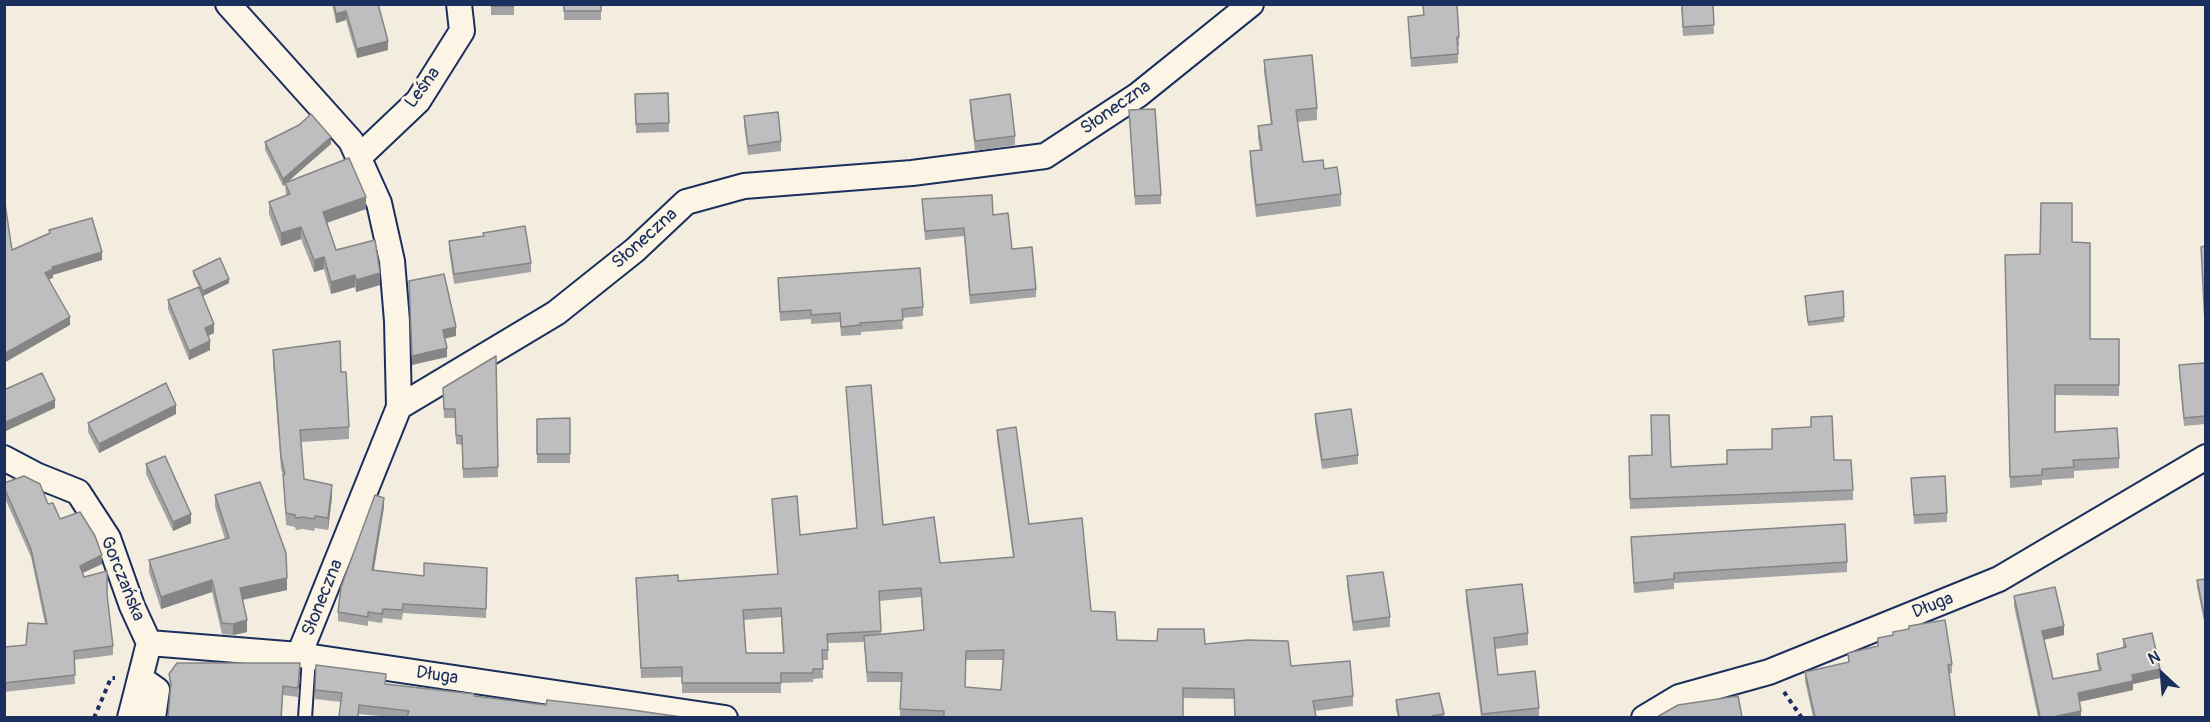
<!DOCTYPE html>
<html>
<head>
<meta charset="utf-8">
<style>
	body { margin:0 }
	#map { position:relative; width:2210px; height:722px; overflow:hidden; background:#f3ede0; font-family:Pangolin,sans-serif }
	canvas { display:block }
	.frame { position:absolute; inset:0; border:6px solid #1b2f5e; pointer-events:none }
	.north { position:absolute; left:2132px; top:644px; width:60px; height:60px; -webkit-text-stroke:4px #fcf5e5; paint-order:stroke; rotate:334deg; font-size:16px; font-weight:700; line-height:24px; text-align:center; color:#1b2f5e }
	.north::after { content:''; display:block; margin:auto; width:21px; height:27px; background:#1b2f5e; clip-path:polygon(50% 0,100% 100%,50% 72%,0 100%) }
</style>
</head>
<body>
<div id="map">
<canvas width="2210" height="722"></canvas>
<div class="frame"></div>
<div class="north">N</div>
</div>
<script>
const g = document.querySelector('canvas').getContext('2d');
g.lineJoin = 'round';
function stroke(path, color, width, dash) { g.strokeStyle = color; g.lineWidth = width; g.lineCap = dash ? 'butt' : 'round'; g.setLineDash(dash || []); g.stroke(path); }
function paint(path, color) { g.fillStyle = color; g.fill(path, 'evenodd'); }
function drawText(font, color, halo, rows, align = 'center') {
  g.font = font + ' Pangolin,sans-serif'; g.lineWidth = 6; g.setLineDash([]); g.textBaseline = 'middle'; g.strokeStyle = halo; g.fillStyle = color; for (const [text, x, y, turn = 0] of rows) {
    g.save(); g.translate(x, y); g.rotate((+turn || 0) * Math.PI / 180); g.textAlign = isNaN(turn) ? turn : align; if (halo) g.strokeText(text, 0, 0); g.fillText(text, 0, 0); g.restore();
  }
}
const lane = new Path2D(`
	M305 718 309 657`);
const street = new Path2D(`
	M228 4 351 141 379 203 392 261 397 321 399 407
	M359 157 418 101 462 31 459 4
	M4 458 38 476 78 492 108 538 132 606 149 643
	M149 643 299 655 725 718
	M299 655 399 407 556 313 635 250 686 202 744 186 912 173 1045 156 1138 95 1251 4
	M140 678 157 690 153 718
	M130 718 149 643
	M1644 718 1679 697 1769 672 1999 579 2206 457`);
stroke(lane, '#1b2f5e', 16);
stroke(street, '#1b2f5e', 28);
stroke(new Path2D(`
	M1784 692 1802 718
	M94 718 111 678H115`), '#1b2f5e', 4, [4.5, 4.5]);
stroke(lane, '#fcf5e5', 12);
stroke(street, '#fcf5e5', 24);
paint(new Path2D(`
	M332 4H378L388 50 357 58 346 20 336 23Z
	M491 4H514V15H491Z
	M564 4H601V20H564Z
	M1681 4H1713L1714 34 1683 36Z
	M1423 5 1459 37V46H1458V63L1411 67 1408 17 1423 15Z
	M1264 60 1317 108V120L1297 122 1303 162 1324 169 1341 194V206L1256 217 1250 163V151L1260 150 1258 138V126L1271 125 1264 72Z
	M635 94 669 123V132L636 133Z
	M970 100 1015 136V145L975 151 970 109Z
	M1129 110 1161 195V204L1135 205Z
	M744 116 781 141V151L748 155 744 125Z
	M265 142 331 144 287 182 366 209 327 223 336 250 380 285 356 292 355 287 331 294 324 269 314 272 301 239 281 246 269 214V202L286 196 285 184 283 186 265 150Z
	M922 199 993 215 1012 249 1036 289V297L970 304 964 236 925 240Z
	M483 233 531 263V272L454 284 449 250V241L483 236Z
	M2072 242 2090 339H2119V396L2055 395V432L2119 458V468L2074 471V478L2042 480V485L2010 488 2005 255 2040 254Z
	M193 271 229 283 203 296 214 333 208 336 210 350 189 360 168 309V300L199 287 193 275Z
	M778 278 923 307V316L902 318 903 329 861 332V335L841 336 840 322 811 324V319L780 321Z
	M1843 291 1844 322 1808 326 1805 296Z
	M273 350 341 372 349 427V439L301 442 304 479 332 497 328 530 315 528 314 531 303 529 296 530 295 527 286 525 283 476 281 469 273 363Z
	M496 356 498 477 463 478 462 445 456 444 455 418H444L443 388Z
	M2205 363V424L2184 426 2179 374V365Z
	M846 387 883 525 940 563 1013 557 997 439V430L1029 524 1091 611 1117 640 1205 644 1291 666 1353 696V706L1315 711 1234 699 1183 698V717H900L901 682H867L864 642 828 643V660H822L823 678 813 679V682L781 683V693H682V677L641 678 636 578 678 581 778 574 772 499 800 535 857 528ZM921 597 924 630 881 634 879 601ZM781 617 783 653H746L744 620ZM966 660H1003L1001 690 965 687Z
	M176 414 99 453 88 432V423Z
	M1315 414 1358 455V464L1322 469 1315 423Z
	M570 418V463H537V419Z
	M1629 456 1671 467 1834 460 1853 490V500L1630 509Z
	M146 464 191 523 173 531 146 474Z
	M1911 478 1947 513V522L1914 524Z
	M4 483 48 504 60 519 102 564 83 573 84 577 107 594 113 646V655L74 660 75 684 4 692V647L26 645 45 624 31 557 4 496Z
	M215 495 287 590 243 600 247 632 233 635 222 634 212 592 161 609 149 572V560L225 539 215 507Z
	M384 507 374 570 424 576 487 568 486 618 403 613 402 620 383 618 382 623 368 621V626L338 621V612Z
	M1631 537 1847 562V572L1674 583V589L1634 593Z
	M1347 576 1390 617V627L1353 631 1347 585Z
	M2205 579V626L2197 587V580Z
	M1466 590 1528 633V645L1495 649 1498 675 1539 708V717H1481L1466 601Z
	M2014 596 2064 635 2044 640 2053 679 2099 671 2097 663V654L2123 648V639L2160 678 2133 684V690L2079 702 2081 717H2038L2014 606Z
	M1878 638 1952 664V673L1949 674 1955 717H1813L1805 681V672L1848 662V653L1878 646Z
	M300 672 298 697 283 695 282 717H168L170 689 169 674Z
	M386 685 546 705 682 717H390L359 714 341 702 315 699V690Z
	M1396 700 1444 714V717H1398L1396 710Z`), '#a3a3a5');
paint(new Path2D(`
	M346 11V20L336 23V14Z
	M388 41V50L357 58V49Z
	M331 137V144L283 186V179Z
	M366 197V209L323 224V212Z
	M301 227V239L281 246V233Z
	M102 252V260L53 275V278L45 281V273L52 267Z
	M324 257V269L314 272V260Z
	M380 273V285L356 292V280Z
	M355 275V287L331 294V282Z
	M229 279V283L203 296V291Z
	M70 317V325L4 363V354Z
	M214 324V333L205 337V328Z
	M456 327V336L443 339V330Z
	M210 341V350L189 360V351Z
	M447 348V357L412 365V356Z
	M55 400V408L4 432V423Z
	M176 405V414L99 453V444Z
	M332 485V497L328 530V518Z
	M384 498V507L372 579V570Z
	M191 514V523L173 531V522Z
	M102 555V564L80 574V566Z
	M287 578V590L240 600V588Z
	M212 580V592L161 609V597Z
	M247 620V632L233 635V624Z
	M2064 626V635L2042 640V631Z
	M2160 669V678L2133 684V690L2078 702V693L2132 675Z
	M2081 711V717H2053Z`), '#858586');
const building = new Path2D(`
	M334 4H378L388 41 357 49 346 11 336 14Z
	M491 4H514V6H491Z
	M564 4H601V11H564Z
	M1430 4H1457L1459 37H1457L1458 54 1411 58 1408 17 1424 15 1423 5Z
	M1682 4H1713L1714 25 1683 27Z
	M1312 55 1317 108 1296 110 1303 162 1323 160 1324 169 1337 167 1341 194 1256 205 1250 151 1262 150 1258 126 1272 124 1264 60Z
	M668 93 669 123 636 124 635 94Z
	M1010 94 1015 136 975 141 970 100Z
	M1155 109 1161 195 1135 196 1129 110Z
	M778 112 781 141 748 146 744 116Z
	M311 114 331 137 283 179 265 142 299 125Z
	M349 158 366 197 323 212 336 250 375 240 380 273 356 280 355 275 331 282 324 257 314 260 301 227 281 233 269 202 290 194 285 183Z
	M992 195 993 215 1008 213 1012 249 1032 247 1036 289 970 295 964 228 925 231 922 199Z
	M4 197 12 250 50 233 49 230 92 218 102 252 52 267 53 269 45 273 70 317 4 354Z
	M2041 203H2072V242L2090 243V339H2119V385H2055V432L2117 428 2119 458 2073 460 2074 467 2042 469V475L2010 477 2005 255 2040 254Z
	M525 226 531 263 454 274 449 241 484 236 483 233Z
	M2205 246V323L2201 247Z
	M220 258 229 279 203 291 193 271Z
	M920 268 923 307 902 309 903 320 860 323 861 325 841 327 840 313 811 315V310L780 312 778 278Z
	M444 274 456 327 443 330 447 348 412 356 409 281Z
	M199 287 214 324 205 328 210 341 189 351 168 300Z
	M1843 291 1844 317 1808 322 1805 296Z
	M340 341 341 372H346L349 427 300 430 304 479 332 485 328 518 315 516 314 519 303 517 296 518 295 515 286 513 283 475 285 474 281 457 273 350Z
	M496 356 498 467 463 469 462 436 456 435 455 409H444L443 388Z
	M2205 363V416L2184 418 2179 365Z
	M42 373 55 400 4 423V390Z
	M166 383 176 405 99 444 88 423Z
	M871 385 883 525 934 517 940 563 1014 557 997 430 1016 427 1029 524 1082 518 1091 611 1115 612 1117 640 1157 641 1158 629H1204L1205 644 1248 640 1288 641 1291 666 1350 661 1353 696 1313 701 1316 717H1235L1234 689 1183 688V717H944V711L900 709 902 673 867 672 864 636 924 630 921 588 879 591 881 631 827 634 828 650H822L823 669H813V673H781V683H682V667L641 668 636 578 678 575V581L778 574 772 499 797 496 800 535 857 528 846 387ZM781 608 784 653H746L743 610ZM1004 650 1001 690 965 687 966 651Z
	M1351 409 1358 455 1322 460 1315 414Z
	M1651 415H1669L1671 467 1727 464V450L1772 449V429L1811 427V417L1832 416 1834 460H1851L1853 490 1630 499 1629 456 1652 455Z
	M570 418V454H537V419Z
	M165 456 191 514 173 522 146 464Z
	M24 476 40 484 48 504 53 503 60 519 80 512 95 536 102 555 80 566 84 577 107 571V594L113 646 74 651 75 675 4 683V647L26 645 28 623 47 624 31 549 4 487V483Z
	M1945 476 1947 513 1914 515 1911 478Z
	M260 482 286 553 287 578 240 588 247 620 233 624 222 623 212 580 161 597 149 560 229 538 215 495Z
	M375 495 384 498 372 570 424 576V563L487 568 486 609 403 604 402 610 383 609 382 614 368 612V617L338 612 341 587Z
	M1845 524 1847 562 1674 573V579L1634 583 1631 537Z
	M1383 572 1390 617 1353 622 1347 576Z
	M2205 579V619L2197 580Z
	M1522 584 1528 633 1494 638 1498 675 1535 671 1539 708 1482 714 1466 590Z
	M2055 587 2064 626 2042 631 2053 679 2101 670 2097 654 2126 647 2123 639 2152 633 2160 669 2132 675 2133 681 2078 693 2081 711 2053 717H2040L2014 596Z
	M1945 620 1952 664 1948 665 1955 717H1815L1805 672 1849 662 1848 653 1878 646V638L1893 635V632L1909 629V626Z
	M177 663H300L298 688 283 686 281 717H168L171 683 169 674Z
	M316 665 386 674 385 684 474 694V696L546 705 547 700 625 709 682 717H407L409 711 359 705 358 717H339L342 693 315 690Z
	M1439 693 1444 714 1432 716V717H1399L1396 700Z
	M1738 696 1742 717H1657L1678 705Z`);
paint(building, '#bebec0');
stroke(building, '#858586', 1.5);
drawText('18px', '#1b2f5e', '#fcf5e5', [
	["Leśna",423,88,-54],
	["Słoneczna",1116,108,-35],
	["Słoneczna",645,239,-42],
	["Gorczańska",122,579,68],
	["Słoneczna",323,598,-68],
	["Długa",1933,606,-22],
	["Długa",437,676,8]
]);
</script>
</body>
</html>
